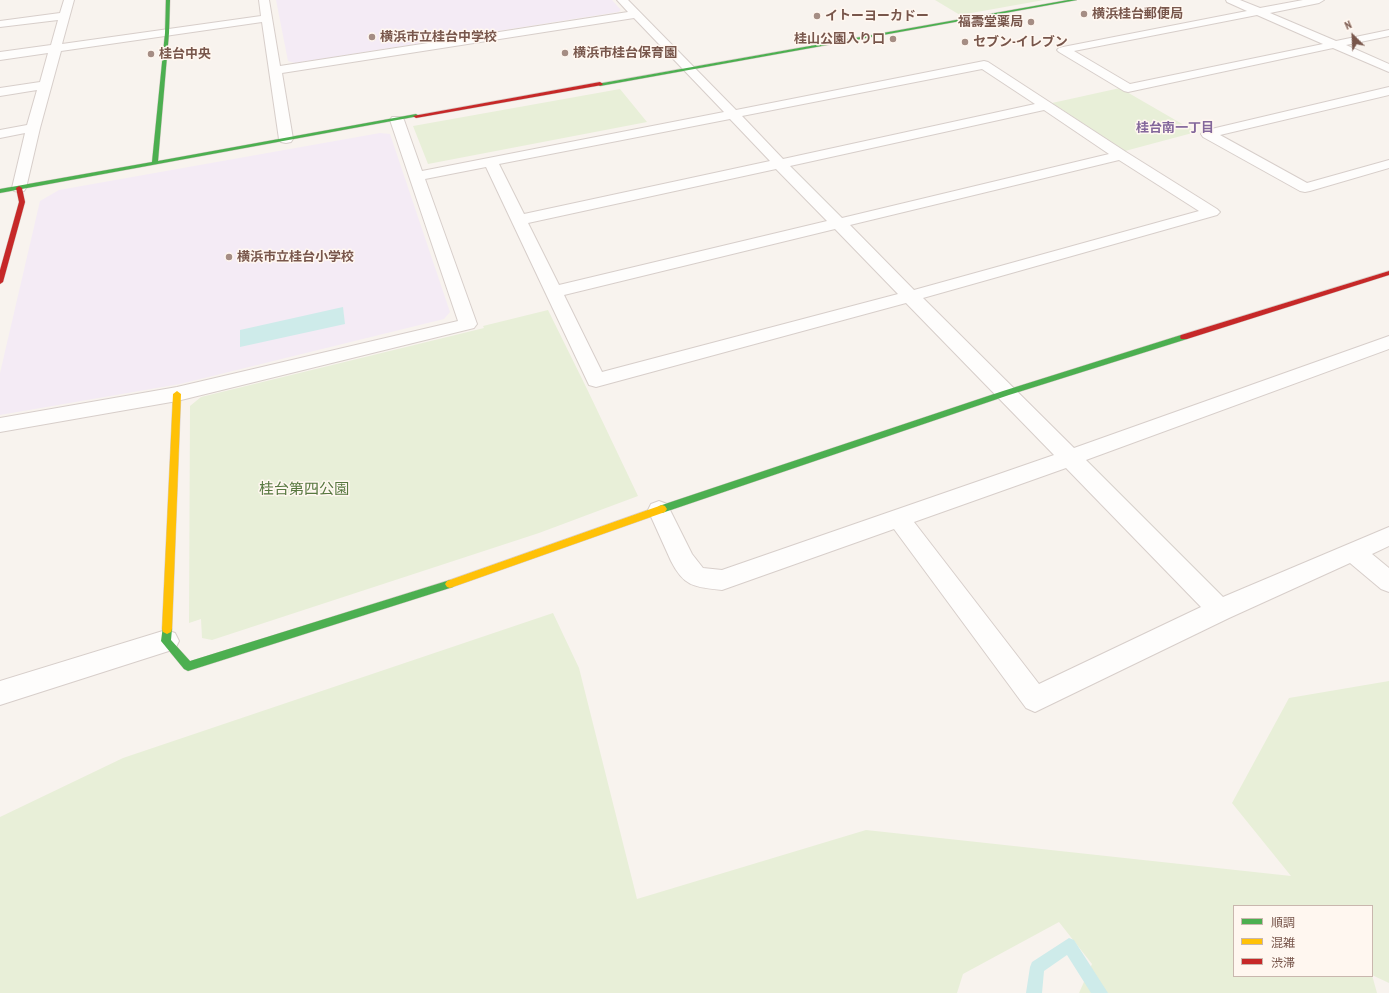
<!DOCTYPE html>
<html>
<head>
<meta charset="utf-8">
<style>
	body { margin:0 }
	#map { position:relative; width:1389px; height:993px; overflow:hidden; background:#f8f3ee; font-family:"PT Sans Narrow","Noto Sans JP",sans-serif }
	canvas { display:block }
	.legend { position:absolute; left:1233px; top:905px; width:140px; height:72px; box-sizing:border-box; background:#fff7f0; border:1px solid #c9b7ae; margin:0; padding:5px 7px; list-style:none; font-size:12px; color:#78564b }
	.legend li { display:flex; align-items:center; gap:8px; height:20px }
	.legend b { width:20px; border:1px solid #c9b7ae }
	.north { position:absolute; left:1333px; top:16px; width:40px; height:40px; -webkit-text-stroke:3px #fff7f0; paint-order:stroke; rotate:336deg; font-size:11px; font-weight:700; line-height:16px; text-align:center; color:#78564b }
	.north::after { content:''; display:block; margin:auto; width:14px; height:18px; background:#78564b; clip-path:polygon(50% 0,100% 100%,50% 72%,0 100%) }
</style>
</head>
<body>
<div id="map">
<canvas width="1389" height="993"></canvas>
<ul class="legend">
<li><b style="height:5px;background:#4caf50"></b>順調</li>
<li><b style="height:5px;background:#ffc107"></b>混雑</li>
<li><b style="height:5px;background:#c62828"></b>渋滞</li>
</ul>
<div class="north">N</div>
</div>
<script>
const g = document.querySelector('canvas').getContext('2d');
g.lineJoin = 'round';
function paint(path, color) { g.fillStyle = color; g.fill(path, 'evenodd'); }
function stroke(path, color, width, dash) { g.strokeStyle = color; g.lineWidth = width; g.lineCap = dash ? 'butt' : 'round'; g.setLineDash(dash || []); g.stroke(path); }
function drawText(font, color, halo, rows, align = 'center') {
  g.font = font + ' "PT Sans Narrow","Noto Sans JP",sans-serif'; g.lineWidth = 3; g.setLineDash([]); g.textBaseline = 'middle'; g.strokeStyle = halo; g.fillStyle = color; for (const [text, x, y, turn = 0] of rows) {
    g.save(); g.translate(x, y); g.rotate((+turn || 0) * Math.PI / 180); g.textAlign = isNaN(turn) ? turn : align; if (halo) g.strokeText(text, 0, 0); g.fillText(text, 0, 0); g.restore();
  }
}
paint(new Path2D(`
	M276 0H612L621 10 618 12 295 63 288 61Z
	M380 133 390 134 450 312 444 319 180 384 0 415V373L40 201 59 190Z`), '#f4ebf5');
paint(new Path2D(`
	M935 0H1044L960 15Z
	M1120 88 1196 132 1125 151 1052 103Z
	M620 89 647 122 428 164 413 126Z
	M548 310 588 391 638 496 539 533 212 640 202 638 201 619 189 623 190 406 201 397 484 328 483 326Z
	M553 613 579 668 637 899 866 830 1291 876 1232 803 1289 698 1389 681V983L1372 975 1377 993H1079L1092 964 1059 922 963 974 957 993H0V817L123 758ZM1234 906H1372V976H1234Z`), '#e8efd8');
paint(new Path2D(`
	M343 307 345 324 240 347V330Z`), '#ceebea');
paint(new Path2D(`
	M1069 938 1074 940 1108 993H1091L1067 955 1044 971 1042 993H1026L1030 967 1032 962Z`), '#ceebea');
const street = new Path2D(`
	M64 0H74L62 44 261 16 259 0H269L280 66 628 12 617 0H628L736 110 984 61 988 62 1126 152 1217 209 1220 212 1217 215 923 298 1074 448 1389 336V349L1086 460 1223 597 1389 527V546L1372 554 1389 568V592L1381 589 1350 563 1229 618 1035 712 1026 708 894 529 722 590C695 587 684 587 671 561L648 510 651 504 659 501 667 504 692 554 703 568 722 570 1054 455 906 303 596 387 589 385 486 167 425 179 477 324 474 328 177 401 0 432V418L177 387 458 321 390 120 392 117H402L404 120 422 171 724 112 634 18 282 73 293 139 291 142 286 143 281 142 279 139 262 22 61 51 40 128 26 188 24 191 19 192 14 191 12 188 25 133 0 138V130L27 125 37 90 0 96V88L40 82 48 53 0 60V52L51 45 58 20 0 27V21L60 13ZM982 69 1035 104 783 159 742 116ZM1044 110 1109 154 842 218 790 166ZM730 119 770 161 524 214 499 164ZM1119 160 1199 211 914 290 850 225ZM776 169 827 221 559 285 528 223ZM835 229 898 294 602 372 564 295ZM1066 468 1201 607 1039 684 914 522Z
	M1226 0H1240L1260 8 1303 0H1324L1319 3 1270 13 1336 41 1389 30V36L1346 45 1389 64V72L1333 48 1128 92 1124 91 1059 52 1057 50 1059 48 1063 47 1247 11 1227 2ZM1257 15 1323 44 1130 84 1074 51Z
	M1389 87V95L1220 135 1307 183 1389 160V168L1310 191 1305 192 1300 191 1203 137 1201 134 1203 131Z
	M166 630 175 633 179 641 175 649 0 705V681Z`);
const fast = new Path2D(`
	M166 0H170L169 33 158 161 416 114 419 116 0 193V189L152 162 165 33Z
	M1068 0H1077L600 86 597 84Z
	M1181 335H1187L1188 337 1187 339 1009 395 662 513 659 512 657 509 659 506 1003 391Z
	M450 580 453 581 455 584 453 587 188 671 184 669 161 641 163 626 167 624 171 626 172 629 171 640 190 661Z`);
const slow = new Path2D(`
	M177 391 181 394 172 629 171 632 167 634 163 632 162 629 173 394Z
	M662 505 665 506 667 509 665 512 450 588 447 587 445 584 447 581Z`);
const jam = new Path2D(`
	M600 82 603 84 602 85 416 118 413 116Z
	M19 186 22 188 25 202 3 282 0 284V270L19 202 16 188Z
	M1389 271V275L1187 339H1181L1180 337 1181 335Z`);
stroke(street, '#d7ceca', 2);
stroke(fast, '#d8cec9', 1);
stroke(slow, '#d8cec9', 1);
stroke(jam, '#d8cec9', 1);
paint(street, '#fefdfc');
paint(fast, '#4caf50');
paint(slow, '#ffc107');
paint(jam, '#c62828');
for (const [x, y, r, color] of [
	[1084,14,4,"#a58d84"],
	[817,16,4,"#a58d84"],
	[1031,22,4,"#a58d84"],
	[372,37,4,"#a58d84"],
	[893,39,4,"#a58d84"],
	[965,42,4,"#a58d84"],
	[565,53,4,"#a58d84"],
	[151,54,4,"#a58d84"],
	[229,257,4,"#a58d84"]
]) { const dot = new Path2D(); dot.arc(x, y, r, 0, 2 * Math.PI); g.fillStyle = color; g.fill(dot); stroke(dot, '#fff7f0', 1.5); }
drawText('bold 13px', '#78564b', '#fff7f0', [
	["横浜桂台郵便局",1092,14],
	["イトーヨーカドー",825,16],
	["福壽堂薬局",1023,22,"right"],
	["横浜市立桂台中学校",380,37],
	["桂山公園入り口",885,39,"right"],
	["セブン-イレブン",973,42],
	["横浜市桂台保育園",573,53],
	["桂台中央",159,54],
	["横浜市立桂台小学校",237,257]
], 'left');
drawText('bold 13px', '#83679b', '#fff7f0', [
	["桂台南一丁目",1175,128]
]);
drawText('15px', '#587840', '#fff7f0', [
	["桂台第四公園",304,490]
]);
</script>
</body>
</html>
